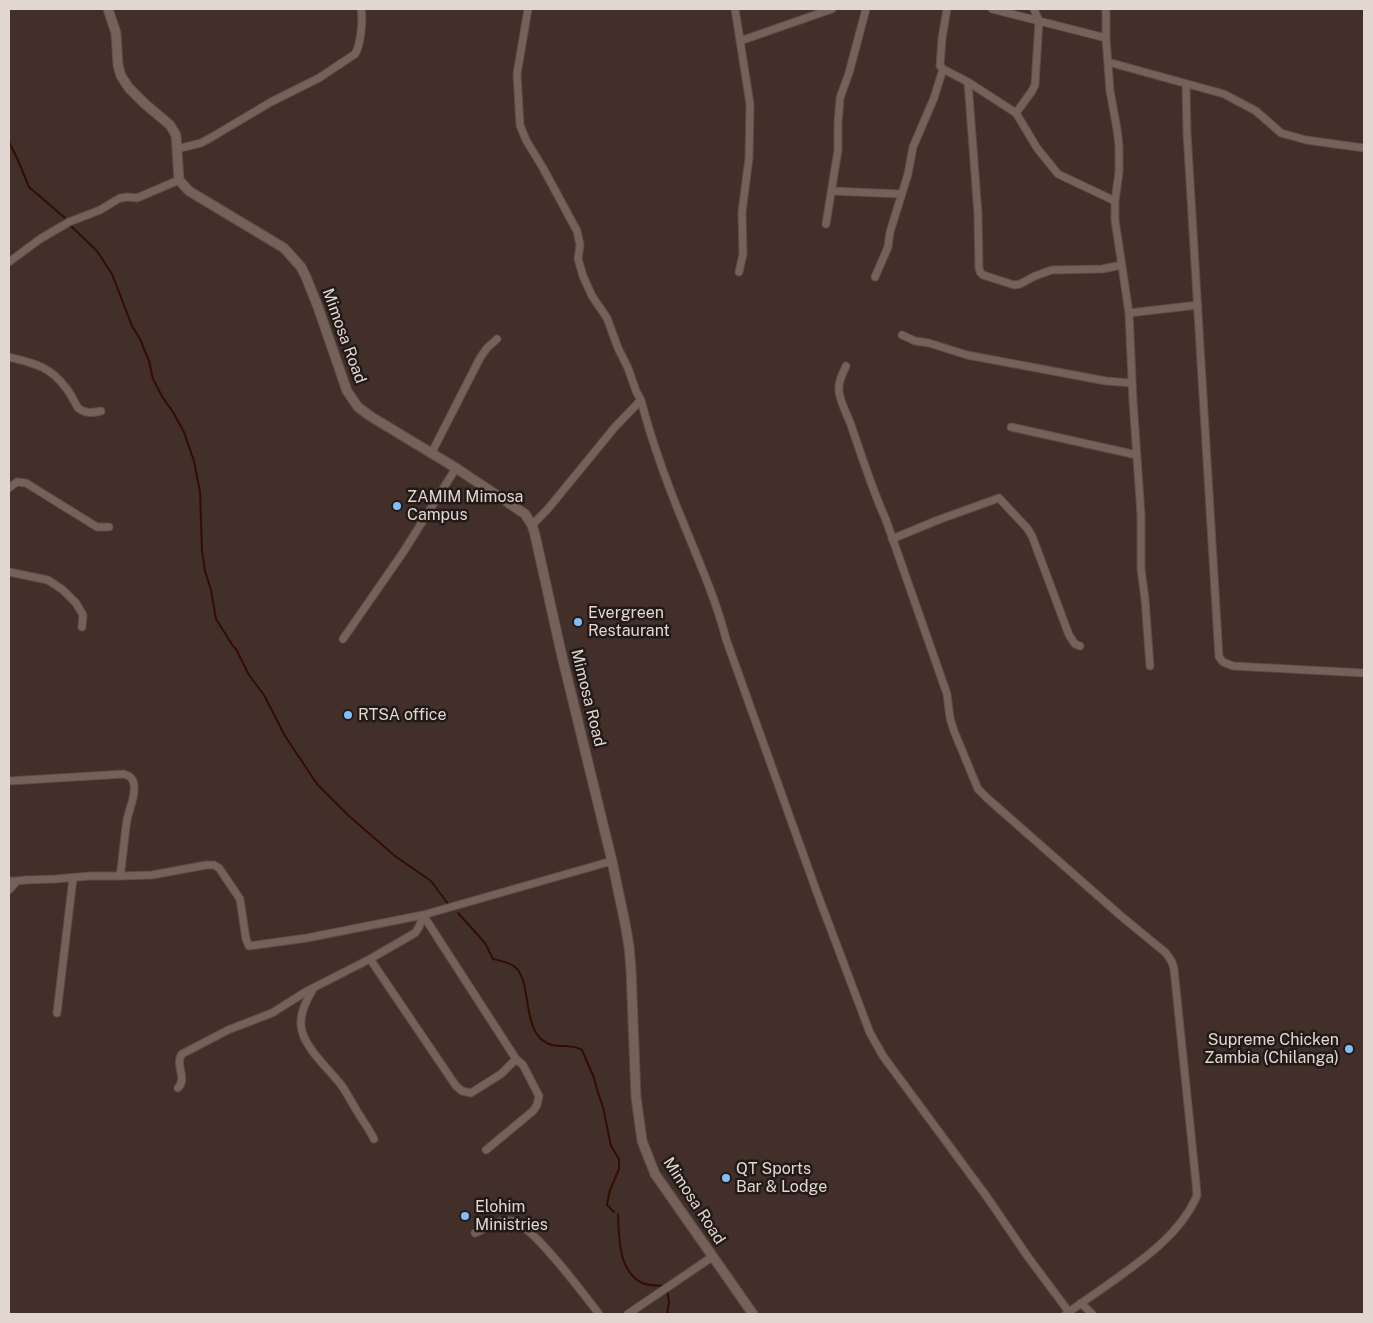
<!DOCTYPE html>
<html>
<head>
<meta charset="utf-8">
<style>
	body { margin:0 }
	#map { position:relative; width:1373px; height:1323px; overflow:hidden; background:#422f29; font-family:"Public Sans",sans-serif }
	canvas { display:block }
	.frame { position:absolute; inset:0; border:10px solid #e2d6d1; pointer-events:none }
</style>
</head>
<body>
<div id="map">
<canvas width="1373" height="1323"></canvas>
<div class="frame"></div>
</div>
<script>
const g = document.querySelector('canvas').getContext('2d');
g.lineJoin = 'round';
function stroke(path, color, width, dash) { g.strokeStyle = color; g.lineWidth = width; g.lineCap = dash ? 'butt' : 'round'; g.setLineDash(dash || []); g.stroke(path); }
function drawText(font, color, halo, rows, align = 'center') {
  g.font = font + ' "Public Sans",sans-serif'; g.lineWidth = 5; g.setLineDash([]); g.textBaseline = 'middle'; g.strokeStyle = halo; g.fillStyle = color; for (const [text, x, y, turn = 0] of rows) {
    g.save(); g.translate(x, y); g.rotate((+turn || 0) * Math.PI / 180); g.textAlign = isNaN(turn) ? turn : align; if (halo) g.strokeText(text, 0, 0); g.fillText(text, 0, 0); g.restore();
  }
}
stroke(new Path2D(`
	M9 142 17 158 29 187 65 218
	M70 225 97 251 112 274 132 326 140 339 149 361 153 379 163 398 173 412 184 432 194 461 200 492 202 551 205 571 211 590 216 619 233 646 236 649 249 675 264 695 285 736 317 784 349 816 395 856 431 881 449 905
	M458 913 485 943 493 959C500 961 510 962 515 967 531 980 523 1022 541 1039 554 1051 569 1042 582 1050L594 1078 598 1093 603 1107 611 1146 619 1159V1169L610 1190 607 1205 614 1212
	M618 1214C619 1237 618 1271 642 1283 649 1286 658 1285 665 1286
	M667 1290 669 1302 667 1314`), '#340d02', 2);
const minor = new Path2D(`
	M528 9 517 74 520 125 526 140 543 168 577 231 580 245 578 259 583 276 592 296 607 318 618 348 628 368 636 391 641 400
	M735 9 750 104 749 158 742 212 743 254 739 272
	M992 9 1106 38
	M1106 9V38L1110 91 1117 129 1119 146V172L1115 201V220L1129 313 1133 401 1141 515V569L1145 599 1150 666
	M740 41 832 9
	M1108 62 1224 94 1256 111 1281 133 1306 140 1364 148
	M943 69 968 82 1016 113 1037 148 1058 174 1115 201
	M968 82 978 214 979 268 980 272 983 275 1014 285 1020 284 1035 276 1052 270 1102 269 1122 265
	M1186 84 1187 133 1219 657 1223 662 1233 666 1364 673
	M1016 113 1032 91 1035 85 1039 21 1034 9
	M177 149 201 143 212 137 271 102 319 78 355 54C361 45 363 19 361 9
	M832 191 901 194
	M826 224 838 150V124L840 98 849 73 866 9
	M9 262 40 239 69 222 100 210 120 198 128 197 137 198 179 180
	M875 277 888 247 890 232 908 174 913 147 934 98 943 69 940 66 942 38 947 9
	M1129 313 1198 305
	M902 335 915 341 929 343 967 355 1106 381 1132 383
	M9 357C33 363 50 366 66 388 71 394 74 401 78 408 86 414 92 413 101 411
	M846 366C842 375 838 382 839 392 841 404 847 414 851 425 862 457 872 489 886 520L947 694 950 718 954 731 978 789 987 798 1121 916 1166 953 1172 962 1174 969 1196 1183 1197 1195 1195 1200C1179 1233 1149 1255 1120 1276 1102 1289 1084 1301 1066 1314
	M1011 427 1137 455
	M431 454 480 358 487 348 497 339
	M9 488 17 482 26 483 97 527H109
	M532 525 547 510 615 427 641 400C652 443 668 486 685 527 700 564 716 600 726 639L816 890 870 1033 883 1056 987 1197 1028 1257 1069 1312
	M892 539 938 520 999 498 1027 528 1032 536 1069 635 1075 644 1080 646
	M9 572 48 580 63 590 76 603 83 615 82 627
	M343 639 404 551 456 468
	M9 781 124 774C130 776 133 778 134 785 136 796 129 809 127 820 124 839 123 857 120 876H90L55 879 25 880 17 881H9
	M120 876 152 875 206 865H214L219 868 240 899 246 939 249 946 307 938 423 915 612 861
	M9 890 17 881
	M423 915 516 1059 523 1065 539 1096 537 1105 533 1111 486 1150
	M370 959 456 1086 462 1091 471 1093 501 1074 516 1059
	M313 989C307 1000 300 1012 301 1025 302 1046 329 1069 342 1086 346 1092 350 1099 354 1106 360 1117 368 1127 374 1139
	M57 1013 73 878
	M178 1088C188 1077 174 1065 182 1054L228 1030 272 1013 307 991 370 959 415 933 419 927 423 915
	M475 1233C486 1228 499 1219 512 1221 532 1224 585 1296 599 1314
	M1081 1303 1092 1314
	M628 1314 712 1257`);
const tertiary = new Path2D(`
	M108 9 116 33 118 65 121 76 129 88 145 104 170 125 176 135 179 180 189 191 284 248 301 267 306 277 318 307 347 391 358 407 370 416 456 468 525 514 532 525 535 535 561 652 612 861 625 923 629 946 631 970 636 1097 642 1141 655 1174 753 1314`);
stroke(minor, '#5c4c47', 9);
stroke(tertiary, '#5c4c47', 11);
stroke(minor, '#76615a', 7);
stroke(tertiary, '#76615a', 9);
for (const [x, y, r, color] of [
	[397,506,5,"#81bdfa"],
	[578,622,5,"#81bdfa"],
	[348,715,5,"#81bdfa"],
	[1349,1049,5,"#81bdfa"],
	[726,1178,5,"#81bdfa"],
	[465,1216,5,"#81bdfa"]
]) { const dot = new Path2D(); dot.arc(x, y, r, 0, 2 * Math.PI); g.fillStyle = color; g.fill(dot); stroke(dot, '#221a17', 2); }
drawText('16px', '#e2d6d1', '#221a17', [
	["Mimosa Road",344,336,70],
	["Mimosa Road",588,698,76],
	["Mimosa Road",694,1201,57]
]);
drawText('16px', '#e2d6d1', '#221a17', [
	["ZAMIM Mimosa",407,497],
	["Campus",407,515],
	["Evergreen",588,613],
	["Restaurant",588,631],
	["RTSA office",358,715],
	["Supreme Chicken",1339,1040,"right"],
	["Zambia (Chilanga)",1339,1058,"right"],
	["QT Sports",736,1169],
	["Bar & Lodge",736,1187],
	["Elohim",475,1207],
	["Ministries",475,1225]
], 'left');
</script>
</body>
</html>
